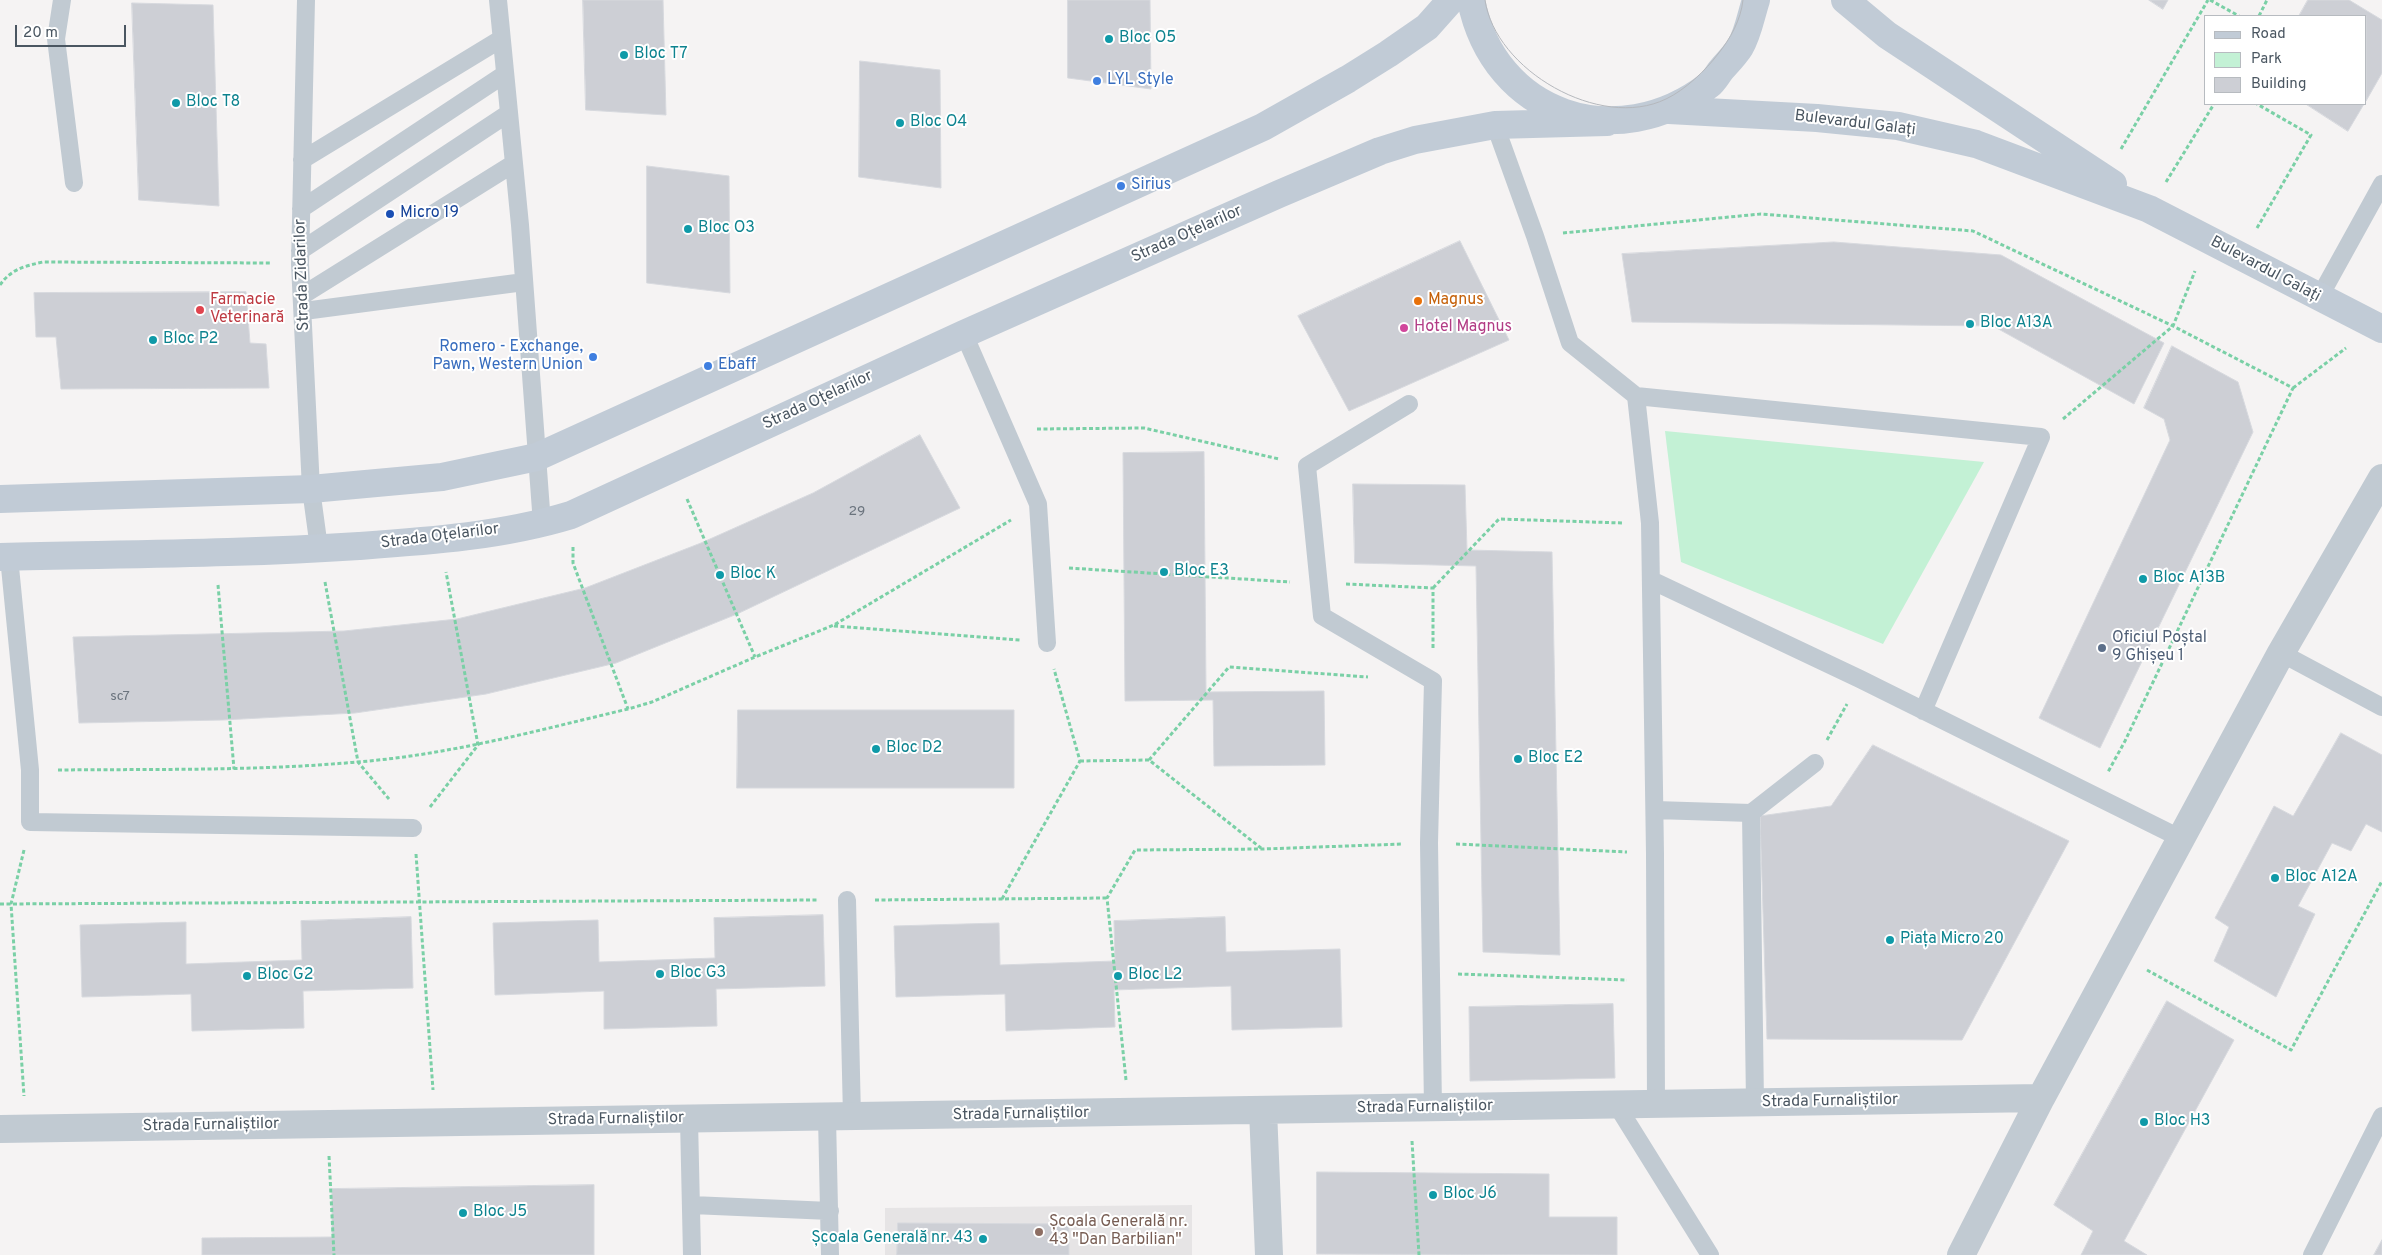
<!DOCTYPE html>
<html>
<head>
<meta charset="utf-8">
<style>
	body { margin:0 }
	#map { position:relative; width:2382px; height:1255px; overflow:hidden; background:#f5f3f3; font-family:Overpass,sans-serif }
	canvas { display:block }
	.legend { position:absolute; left:2204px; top:15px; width:162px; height:90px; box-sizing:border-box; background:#fff; border:1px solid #b7bbc0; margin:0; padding:6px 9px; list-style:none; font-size:15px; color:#4a5661 }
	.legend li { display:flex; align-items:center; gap:10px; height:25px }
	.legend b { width:25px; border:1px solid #b7bbc0 }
	.scale { position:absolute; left:15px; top:25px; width:111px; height:22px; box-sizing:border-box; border:2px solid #4a5661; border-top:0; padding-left:6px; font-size:15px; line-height:18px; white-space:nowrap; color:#4a5661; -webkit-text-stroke:4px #fff; paint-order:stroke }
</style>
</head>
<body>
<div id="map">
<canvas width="2382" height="1255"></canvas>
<ul class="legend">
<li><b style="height:6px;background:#c1cbd6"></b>Road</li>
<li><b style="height:14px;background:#c3f1d5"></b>Park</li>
<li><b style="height:14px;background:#cdcfd5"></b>Building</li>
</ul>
<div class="scale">20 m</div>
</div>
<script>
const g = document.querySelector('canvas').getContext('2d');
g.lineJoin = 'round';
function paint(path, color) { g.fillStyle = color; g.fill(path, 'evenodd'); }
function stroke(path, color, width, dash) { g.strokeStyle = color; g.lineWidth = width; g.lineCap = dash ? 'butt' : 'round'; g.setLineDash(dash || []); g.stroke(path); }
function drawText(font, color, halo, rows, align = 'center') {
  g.font = font + ' Overpass,sans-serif'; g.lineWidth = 4; g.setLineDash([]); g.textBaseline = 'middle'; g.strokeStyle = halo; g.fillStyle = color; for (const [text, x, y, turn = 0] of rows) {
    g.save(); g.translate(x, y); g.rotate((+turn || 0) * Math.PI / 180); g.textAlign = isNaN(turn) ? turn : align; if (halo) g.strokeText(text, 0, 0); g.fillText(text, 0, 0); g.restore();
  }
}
paint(new Path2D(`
	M1192 1205V1255H885V1208Z`), '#e6e4e5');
paint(new Path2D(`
	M1665 431 1984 462 1883 644 1681 562Z`), '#c3f1d5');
const building = new Path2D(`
	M583 0H663L666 115 586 110Z
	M1068 0H1150L1151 89 1068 78Z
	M2149 0H2168L2163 9Z
	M2308 0H2349L2382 20V73L2366 101V16H2299Z
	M132 3 213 5 219 206 139 200Z
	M860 61 940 70 941 188 859 177Z
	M2306 104H2364L2348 131Z
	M647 166 729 176 730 293 647 283Z
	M1460 241 1509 340 1349 411 1298 316Z
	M1834 242 2001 255 2164 343 2134 404 1993 326 1632 322 1622 254Z
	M246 292 250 343 266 344 269 388 61 389 56 337H36L34 293Z
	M2172 346 2238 382 2253 432 2100 748 2039 718 2170 440 2164 419 2144 408Z
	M920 435 960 508 737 614 616 663 486 694 355 713 223 720 79 723 73 637 344 631 457 619 585 588 701 543 813 493Z
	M1204 452 1206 692 1324 691 1325 765 1214 766 1213 700 1125 701 1123 453Z
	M1353 484 1465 485 1467 550 1552 552 1560 955 1483 952 1476 566 1355 563Z
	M738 710H1014V788H737Z
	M2341 733 2382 755V832L2366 824 2351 851 2332 843 2298 906 2315 914 2276 997 2214 961 2229 927 2215 918 2274 806 2293 816Z
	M1873 745 2069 841 1962 1040 1767 1039 1760 816 1831 806Z
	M823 915 825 986 716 989 717 1026 604 1029V991L495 995 493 923 598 920 599 962 715 958 714 918Z
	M411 917 413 988 303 991 304 1028 192 1031 191 994 82 997 80 925 186 922V964L302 960 301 921Z
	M1225 917 1226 952 1340 949 1342 1027 1232 1030 1231 986 1114 990 1115 1027 1006 1031 1005 994 896 997 894 926 999 923 1000 965 1115 961 1114 921Z
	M2167 1001 2234 1040 2124 1241 2147 1255H2081L2093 1231 2054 1205Z
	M1613 1004 1615 1078 1470 1081 1469 1007Z
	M1317 1172 1549 1174V1217H1617V1255L1317 1254Z
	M594 1185V1255H202V1238L332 1237V1189Z
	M898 1223 1069 1224V1255H897Z
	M2382 1240V1255H2374Z`);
paint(building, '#cdcfd5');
stroke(building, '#d7d9de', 1);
stroke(new Path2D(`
	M2210 0 2239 16
	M2259 16 2267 0
	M2121 149 2208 0
	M2166 182 2214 104
	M2257 228 2311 135 2257 104
	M1563 233 1761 214 1973 231 2173 326 2293 388 2125 741 2108 772
	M0 285C11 269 25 266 43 262L271 263
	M2293 388 2346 348
	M2063 419 2173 326 2195 271
	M1037 429 1144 428 1279 459
	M687 499 755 657
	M573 547V563L628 709
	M1069 568 1290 582
	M325 582 358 762 389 799
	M1346 584 1433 588V648
	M218 585 234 769
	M1433 588 1499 519 1623 523
	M834 626 1020 640
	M1827 740 1847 704
	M1149 760 1229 667 1368 677
	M1080 761 1149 760 1261 848
	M58 770C158 769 258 771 357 762 449 755 539 730 628 709L652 702 755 657 834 625 1011 520
	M430 807 478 745 446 572
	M1456 844 1627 852
	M24 850 11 904 24 1096
	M416 854 433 1090
	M1002 899 1080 761 1054 669
	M875 900 1107 898
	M0 904 819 900
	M2147 970 2291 1050 2382 881
	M1458 974 1627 980
	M1126 1080 1107 898 1135 850 1263 849 1402 844
	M1412 1141 1419 1255
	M329 1156 334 1255`), '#7ad0a6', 3, [4, 2.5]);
stroke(new Path2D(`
	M62 0 56 39 74 183
	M306 0 300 264 311 489 319 548
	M498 0 520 225 542 524
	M1495 125 1535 236 1570 343 1636 396
	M302 160 501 39
	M301 209 505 74
	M300 251 509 113
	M303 295 513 164
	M2319 298 2382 184
	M304 311 524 282
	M964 334 1038 504 1047 643
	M1409 404 1307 466 1322 616 1433 681 1429 843 1433 1108
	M9 557 30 770V822L413 828
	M1651 580 1860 679 2182 839
	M2281 653 2382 707
	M1655 810 1751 813 1815 763
	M1751 813 1755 1103
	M847 900 852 1117
	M1616 1104 1710 1255
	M1656 1104 1655 854 1650 523 1636 396 2041 437 1923 711
	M827 1117 830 1255
	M689 1119 692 1255
	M692 1205 830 1211
	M2312 1255 2382 1116`), '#c1cad2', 18);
stroke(new Path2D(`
	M1263 1110 1269 1255
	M0 1129 2041 1098
	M1961 1255 2041 1098 2281 653 2382 478`), '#c1cad2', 28);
stroke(new Path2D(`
	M1471 0C1494 116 1617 156 1709 85 1714 81 1717 75 1721 70 1727 63 1735 55 1740 47 1748 34 1751 15 1756 0
	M1845 0 1887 35 2113 184
	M1669 110 1817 118 1898 126 1976 144 2149 209 2382 329
	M0 499 311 489 442 477 537 457 1263 127 1348 79 1388 54 1427 27 1451 0
	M0 557C120 554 239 554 359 546 430 541 502 536 571 515L964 334 1279 194 1380 151 1415 140 1495 125 1607 122`), '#c1cbd6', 28);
stroke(new Path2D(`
	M1485 0C1495 70 1600 131 1666 99 1685 90 1706 70 1718 54 1730 39 1741 20 1743 0`), '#b5b8bd', 1);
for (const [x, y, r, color] of [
	[1109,39,5,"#0f9aa8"],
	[624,55,5,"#0f9aa8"],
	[1097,81,5,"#3f7fe0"],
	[176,103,5,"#0f9aa8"],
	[900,123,5,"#0f9aa8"],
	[1121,186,5,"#3f7fe0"],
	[390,214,5,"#1a4fb4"],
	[688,229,5,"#0f9aa8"],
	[1418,301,5,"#e8710a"],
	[200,310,5,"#e0444e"],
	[1970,324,5,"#0f9aa8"],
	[1404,328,5,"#d1479c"],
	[153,340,5,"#0f9aa8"],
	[593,357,5,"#3f7fe0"],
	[708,366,5,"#3f7fe0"],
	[1164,572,5,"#0f9aa8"],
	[720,575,5,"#0f9aa8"],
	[2143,579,5,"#0f9aa8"],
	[2102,648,5,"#5c6f8a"],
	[876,749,5,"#0f9aa8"],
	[1518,759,5,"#0f9aa8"],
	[2275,878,5,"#0f9aa8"],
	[1890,940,5,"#0f9aa8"],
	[660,974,5,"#0f9aa8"],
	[247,976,5,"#0f9aa8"],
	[1118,976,5,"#0f9aa8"],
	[2144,1122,5,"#0f9aa8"],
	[1433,1195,5,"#0f9aa8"],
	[463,1213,5,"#0f9aa8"],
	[1039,1232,5,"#8d6e63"],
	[983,1239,5,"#0f9aa8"]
]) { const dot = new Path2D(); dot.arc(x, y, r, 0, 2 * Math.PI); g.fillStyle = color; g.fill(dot); stroke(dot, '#fff', 2); }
drawText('14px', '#6b747e', null, [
	["29",857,512],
	["sc7",120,697]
]);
drawText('16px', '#0d838f', '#fff', [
	["Bloc O5",1119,39],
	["Bloc T7",634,55],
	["Bloc T8",186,103],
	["Bloc O4",910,123],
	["Bloc O3",698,229],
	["Bloc A13A",1980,324],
	["Bloc P2",163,340],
	["Bloc E3",1174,572],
	["Bloc K",730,575],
	["Bloc A13B",2153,579],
	["Bloc D2",886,749],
	["Bloc E2",1528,759],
	["Bloc A12A",2285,878],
	["Piața Micro 20",1900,940],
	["Bloc G3",670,974],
	["Bloc G2",257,976],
	["Bloc L2",1128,976],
	["Bloc H3",2154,1122],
	["Bloc J6",1443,1195],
	["Bloc J5",473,1213],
	["Școala Generală nr. 43",973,1239,"right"]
], 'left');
drawText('16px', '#366cbe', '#fff', [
	["LYL Style",1107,81],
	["Sirius",1131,186],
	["Romero - Exchange,",583,348,"right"],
	["Pawn, Western Union",583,366,"right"],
	["Ebaff",718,366]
], 'left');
drawText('16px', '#4a5661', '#fff', [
	["Bulevardul Galați",1855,124,7],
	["Strada Oțelarilor",1187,235,-24],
	["Bulevardul Galați",2265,270,28],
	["Strada Zidarilor",303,275,-92],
	["Strada Oțelarilor",818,401,-25],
	["Strada Oțelarilor",440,537,-7],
	["Strada Furnaliștilor",1830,1102,-1],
	["Strada Furnaliștilor",1425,1108,-1],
	["Strada Furnaliștilor",1021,1115,-1],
	["Strada Furnaliștilor",616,1120,-1],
	["Strada Furnaliștilor",211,1126,-1]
]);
drawText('16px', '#164399', '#fff', [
	["Micro 19",400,214]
], 'left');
drawText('16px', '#be3a42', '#fff', [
	["Farmacie",210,301],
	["Veterinară",210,319]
], 'left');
drawText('16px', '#c56008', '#fff', [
	["Magnus",1428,301]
], 'left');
drawText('16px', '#b23c85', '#fff', [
	["Hotel Magnus",1414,328]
], 'left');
drawText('16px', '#4e5e75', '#fff', [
	["Oficiul Poștal",2112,639],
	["9 Ghișeu 1",2112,657]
], 'left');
drawText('16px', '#785e54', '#fff', [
	["Școala Generală nr.",1049,1223],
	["43 \"Dan Barbilian\"",1049,1241]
], 'left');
</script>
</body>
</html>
